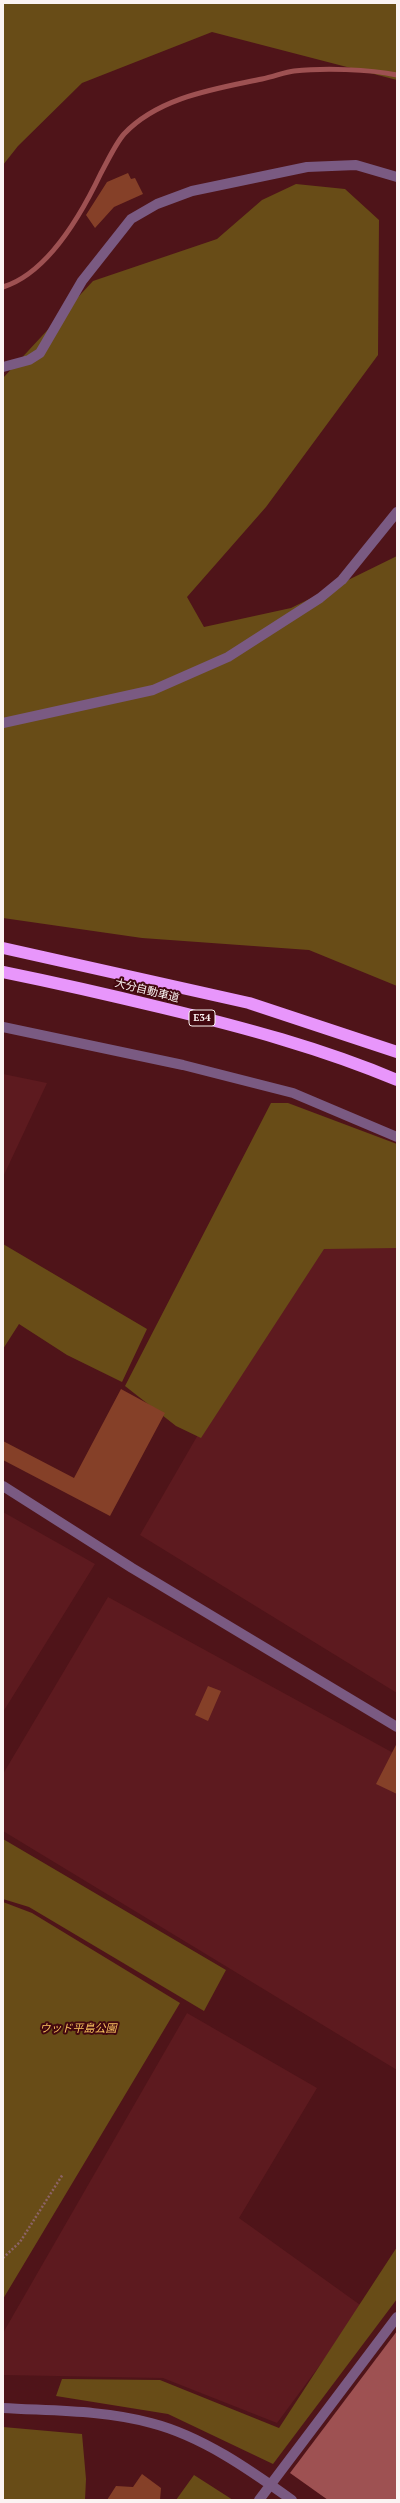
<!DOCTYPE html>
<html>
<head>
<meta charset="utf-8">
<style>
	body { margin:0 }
	#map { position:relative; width:400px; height:2503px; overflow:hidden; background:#4f1419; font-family:"PT Serif",serif }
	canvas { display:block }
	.frame { position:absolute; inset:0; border:4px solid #fbf3f2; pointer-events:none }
</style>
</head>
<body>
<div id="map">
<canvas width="400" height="2503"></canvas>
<div class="frame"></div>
</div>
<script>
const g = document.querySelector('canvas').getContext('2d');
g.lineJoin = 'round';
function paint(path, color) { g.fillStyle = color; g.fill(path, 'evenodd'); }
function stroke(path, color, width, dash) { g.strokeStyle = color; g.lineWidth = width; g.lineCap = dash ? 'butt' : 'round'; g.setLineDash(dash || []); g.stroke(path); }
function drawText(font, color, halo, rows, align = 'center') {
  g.font = font + ' "PT Serif","Noto Sans JP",serif'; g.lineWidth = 4; g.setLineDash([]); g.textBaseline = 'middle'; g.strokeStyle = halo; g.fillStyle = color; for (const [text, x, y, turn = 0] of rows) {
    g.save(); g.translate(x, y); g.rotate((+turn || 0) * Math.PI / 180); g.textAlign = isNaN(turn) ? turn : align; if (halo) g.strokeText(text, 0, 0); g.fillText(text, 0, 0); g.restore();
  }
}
paint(new Path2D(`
	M3 1074 47 1083 3 1177Z
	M397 1213V1693L140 1535 324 1217Z
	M3 1512 95 1564 3 1712Z
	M108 1597 397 1755V2070L3 1831V1774Z
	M187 2013 317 2088 239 2218 363 2307 277 2423 163 2378 3 2375V2333Z`), '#5d1a1f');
paint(new Path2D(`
	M3 3H397V80L212 32 82 83 18 146 3 165Z
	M296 184 345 189 379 220 378 355 266 507 187 597 204 627 291 608 397 556V986L309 950 142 938 3 918V378L93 281 217 239 262 200Z
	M271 1103H288L397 1144V1248L324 1249 201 1438 176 1426 125 1386Z
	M3 1244 147 1329 122 1382 67 1355 19 1324 3 1349Z
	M3 1839 226 1970 204 2011 29 1907 3 1899Z
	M3 1902 32 1913 180 2003 3 2299Z
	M397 2247V2299L273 2464 168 2414 56 2396 62 2379 160 2380 279 2428Z
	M3 2427 82 2434 86 2479 85 2500H3Z
	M194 2475 233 2500H176Z`), '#684c17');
paint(new Path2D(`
	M397 2331V2500H328L290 2473Z`), '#9e5152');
stroke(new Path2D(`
	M3 287C48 273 82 213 101 173 107 162 116 143 124 134 159 97 215 89 262 79 273 77 285 72 294 71 323 68 369 69 397 75`), '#9e5152', 5);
paint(new Path2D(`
	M128 173 131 179 135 178 143 194 114 207 95 228 86 215 107 182Z
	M121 1389 165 1413 110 1516 3 1460V1441L74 1478Z
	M208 1686 221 1691 208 1721 195 1715Z
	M397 1743V1794L376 1784Z
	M142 2474 161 2488 160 2500H107L116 2486 133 2487Z`), '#854028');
stroke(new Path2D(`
	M3 2258 20 2242 63 2174`), '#8c6366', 2.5, [2, 2]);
stroke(new Path2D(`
	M3 367 29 360 40 353 82 281 131 219 157 204 192 191 307 167 356 165 397 177
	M3 723 153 690 228 657 320 598 342 580 397 512
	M3 1027 183 1065 293 1093 397 1137
	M3 1486 132 1568 397 1727
	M3 2408C52 2411 103 2410 151 2423 202 2436 250 2470 292 2500
	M259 2500 397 2317`), '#7a5a82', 10);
stroke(new Path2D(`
	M3 948 249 1003 397 1052
	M3 972C57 983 110 995 163 1008 242 1027 321 1048 397 1080`), '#e896fb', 12);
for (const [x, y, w] of [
	[202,1018,26]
]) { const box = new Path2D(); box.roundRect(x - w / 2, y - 8, w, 16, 3); g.fillStyle = '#43080f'; g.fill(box); stroke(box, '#fbf3f2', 1); }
drawText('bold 10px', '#fbf3f2', null, [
	["E34",202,1018]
]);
drawText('11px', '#fbf3f2', '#43080f', [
	["大分自動車道",147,991,14]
]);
drawText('italic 11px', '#f9c25f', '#43080f', [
	["ウッド平島公園",78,2029]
]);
</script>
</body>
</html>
